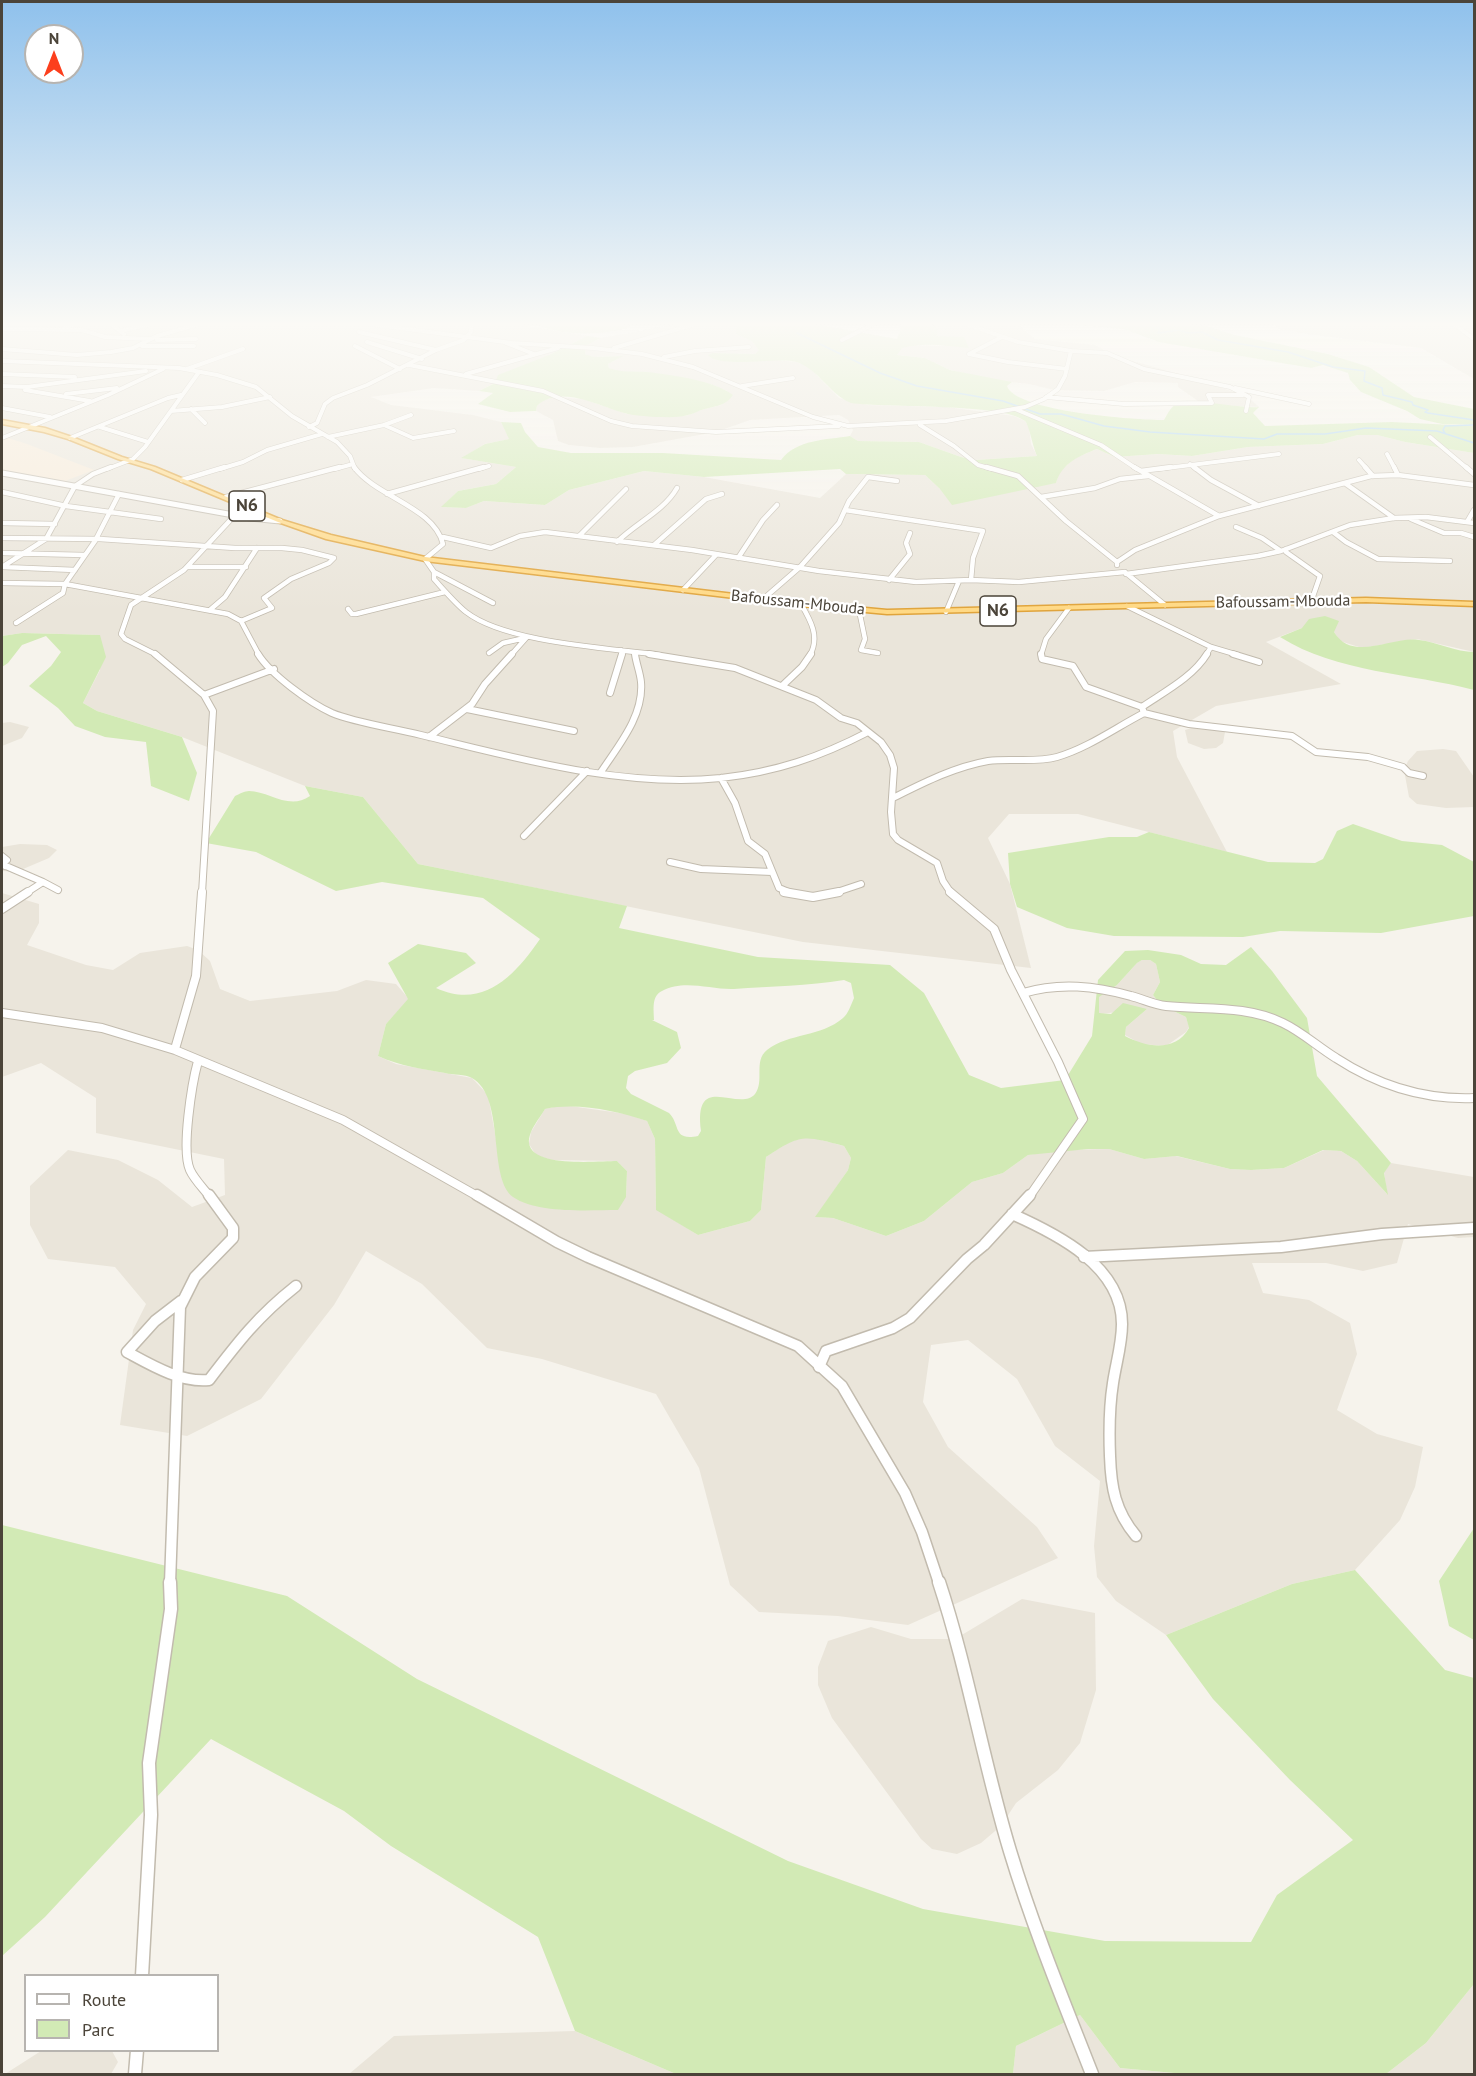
<!DOCTYPE html>
<html>
<head>
<meta charset="utf-8">
<style>
	body { margin:0 }
	#map { position:relative; width:1476px; height:2076px; overflow:hidden; background:#f6f3ec; font-family:"PT Sans",sans-serif }
	canvas { display:block }
	.frame { position:absolute; inset:0; border:3px solid #4b4439; pointer-events:none }
	.legend { position:absolute; left:24px; top:1974px; width:195px; height:78px; box-sizing:border-box; background:#fff; border:2px solid #b7b4b0; margin:0; padding:8px 10px; list-style:none; font-size:18px; color:#4b4439 }
	.legend li { display:flex; align-items:center; gap:12px; height:30px }
	.legend b { width:30px; border:2px solid #b7b4b0 }
	.north { position:absolute; left:24px; top:24px; width:60px; height:60px; box-sizing:border-box; background:#fff; border:2px solid #b7b4b0; border-radius:50%; rotate:0deg; font-size:16px; font-weight:700; line-height:24px; text-align:center; color:#4b4439 }
	.north::after { content:''; display:block; margin:auto; width:21px; height:27px; background:#fc3f1d; clip-path:polygon(50% 0,100% 100%,50% 72%,0 100%) }
</style>
</head>
<body>
<div id="map">
<canvas width="1476" height="2076"></canvas>
<div class="frame"></div>
<ul class="legend">
<li><b style="height:8px;background:#fff"></b>Route</li>
<li><b style="height:16px;background:#d2eab5"></b>Parc</li>
</ul>
<div class="north">N</div>
</div>
<script>
const g = document.querySelector('canvas').getContext('2d');
g.lineJoin = 'round';
function paint(path, color) { g.fillStyle = color; g.fill(path, 'evenodd'); }
function stroke(path, color, width, dash) { g.strokeStyle = color; g.lineWidth = width; g.lineCap = dash ? 'butt' : 'round'; g.setLineDash(dash || []); g.stroke(path); }
function drawText(font, color, halo, rows, align = 'center') {
  g.font = font + ' "PT Sans",sans-serif'; g.lineWidth = 4.5; g.setLineDash([]); g.textBaseline = 'middle'; g.strokeStyle = halo; g.fillStyle = color; for (const [text, x, y, turn = 0] of rows) {
    g.save(); g.translate(x, y); g.rotate((+turn || 0) * Math.PI / 180); g.textAlign = isNaN(turn) ? turn : align; if (halo) g.strokeText(text, 0, 0); g.fillText(text, 0, 0); g.restore();
  }
}
paint(new Path2D(`
	M2 322H519L532 327 587 336 479 391 434 388 371 397 391 405 473 415 501 422 510 439 485 444 462 458 516 467 496 484 458 491 442 507 466 508 484 501 545 505 569 490 644 471 704 477 820 498 846 474 925 475 940 489 1056 483 1059 471 1077 457 1097 449 1115 457 1158 454 1192 456 1248 447 1323 444 1358 435H1377L1405 442 1474 453V652L1417 639 1362 648 1340 641 1334 632 1302 628 1266 642 1341 684 1216 706 1173 731 1177 757 1227 852 1078 814H1009L988 838 1010 884 1031 968 803 942 418 864 363 797 305 786 182 737 97 711 83 703 100 670 99 635 22 633 2 636Z
	M687 322H737L736 334 752 341 760 349 755 354 713 353 796 362 808 366 839 398 867 405 947 407 1014 416 1025 421 1029 427 1031 444 1037 456 976 460 961 457 919 442 858 441 850 436 853 430 848 420 839 415 750 420 716 432 633 447 600 448 569 445 558 441 553 420 536 411 537 406 542 401 553 397 583 399 627 414 673 417 689 415 697 411 721 405 727 391 710 384 645 372H618L609 368 608 364 622 356 593 357 585 354 587 345 601 338Z
	M929 322H1015L1035 339 1095 345 1115 356 1169 371 1247 396 1259 407 1210 405 1198 401 1178 387V383L1135 382 1104 391 1054 390 1029 384 999 381 950 370 925 358 897 355 901 348 912 345 938 346 966 342 964 338 937 336 933 322Z
	M1269 322H1474V379L1421 348 1307 334 1280 329Z
	M10 722 29 727 22 738 2 746V723Z
	M1198 726 1223 729 1225 732 1223 743 1216 748 1204 749 1188 743 1185 730Z
	M1443 749 1456 751 1474 777V807L1446 808 1417 804 1409 797 1404 770 1408 761 1417 751Z
	M20 844 47 845 57 850 49 858 16 872 2 871V847Z
	M2 893 39 904V923L27 945 86 965 113 970 140 953 187 946 198 950 210 961 220 989 250 1001 337 991 366 980 396 984 409 999 386 1024 378 1056 396 1064 472 1078 488 1095 504 1183 626 1197 627 1171 617 1161 551 1160 536 1155 529 1144 531 1132 545 1109 563 1105 627 1114 647 1121 655 1139 656 1209 698 1235 750 1221 761 1210 766 1157 793 1139 810 1137 844 1146 851 1158 848 1170 816 1217 833 1218 886 1236 924 1221 972 1182 1003 1173 1028 1155 1060 1150 1109 1149 1144 1159 1176 1156 1230 1169 1251 1170 1284 1168 1324 1150 1341 1151 1357 1161 1387 1194 1384 1172 1391 1163 1474 1177V1237L1458 1238 1408 1224 1397 1263 1363 1271 1326 1263H1252L1263 1293 1309 1300 1350 1323 1357 1354 1337 1410 1377 1434 1423 1447 1415 1487 1400 1520 1355 1570 1292 1584 1166 1635 1116 1601 1097 1577 1094 1546 1100 1481 1055 1446 1017 1379 968 1340 931 1345 923 1402 948 1447 1037 1527 1058 1558 908 1625 838 1616 759 1612 730 1585 699 1468 656 1394 542 1359 487 1348 422 1284 366 1251 334 1305 261 1399 187 1436 120 1425 133 1330 146 1304 115 1267 48 1259 30 1225V1186L68 1150 118 1160 158 1180 192 1207 225 1195 224 1159 96 1133V1098L41 1063 2 1077Z
	M1142 960H1150L1156 964 1160 982 1153 995 1161 1005 1186 1017 1189 1027 1186 1032 1166 1046 1141 1044 1125 1035 1126 1027 1147 1009 1099 1014 1098 997 1117 985 1137 963Z
	M1022 1599 1095 1613 1096 1690 1080 1743 1058 1770 1016 1803 1001 1826 981 1843 957 1854 932 1849 921 1839 832 1718 818 1685V1667L828 1641 871 1627 911 1639H949L960 1636Z
	M1474 1984V2074H1386L1426 2043Z
	M1080 2015 1120 2068 1185 2074H1013L1016 2046Z
	M575 2031 676 2074H349L394 2036Z
	M41 2051H112L118 2062 111 2074H5Z`), '#eae5da');
paint(new Path2D(`
	M8 438 27 444 94 470 65 481 2 470V439Z`), '#f7ead8');
paint(new Path2D(`
	M533 322H614L632 326C608 336 555 337 533 322Z
	M737 322H804L897 339 901 329 900 322H929L937 328V336L964 337 969 348C947 346 924 342 902 348L897 355 925 358 950 370 1012 382 1007 386C1016 412 1137 420 1164 420 1167 415 1170 408 1175 405 1189 396 1238 409 1259 407L1253 413 1265 426 1392 422 1474 426V453L1405 442 1377 435H1358L1323 444 1248 447 1192 456 1158 454 1115 457 1097 449C1079 456 1062 463 1056 483L952 505 940 489 925 475 846 474 840 469 704 477 644 471 569 490 545 505 484 501 466 508 441 507 458 491 496 484 516 467 461 458 485 444 509 439 501 422 521 423 525 432 538 447 571 453H663L781 460C797 439 826 440 850 436L858 441 919 442 961 457 976 460 1037 456C1033 448 1029 425 1025 421 1003 403 885 408 851 403 827 393 816 364 791 361 773 358 718 368 708 355L713 353 755 354 759 350 752 341 736 334Z
	M1069 322H1173L1207 326 1235 335 1328 354 1369 367 1414 397 1474 409V425L1442 424 1420 419 1407 411 1361 392 1350 380 1348 373 1323 365 1311 368 1159 342 1124 329 1079 325Z
	M587 336 601 338 587 345 585 354 594 357 623 356 608 364 609 368C622 373 634 371 647 372 672 375 713 380 733 395 727 405 716 406 705 409 699 410 694 414 688 415 679 418 666 417 656 417 646 416 634 416 624 413 599 406 559 384 537 406L536 411 510 412 478 404 493 393 479 391 495 383 498 375 549 355Z
	M1325 616 1339 621 1334 632C1353 663 1391 636 1419 640 1437 642 1456 652 1474 652V690C1411 673 1337 673 1280 637L1302 628 1309 619Z
	M22 633 100 635 106 657 83 703 97 711 182 737 197 773 189 801 151 786 146 742 105 737 75 726 58 708 29 686 51 666 61 652 46 636 22 645 8 663 2 667V636Z
	M305 786 363 797 418 864 627 906 619 928 758 957 890 965 924 993 969 1075 1001 1088 1065 1080 1092 1036 1098 980 1125 951 1148 950 1181 955 1201 964 1226 965 1251 947 1272 971 1307 1018 1317 1076 1391 1163 1384 1173 1388 1195 1357 1161 1341 1151 1323 1150 1284 1168 1251 1170 1230 1169 1177 1156 1144 1159 1109 1149H1088L1028 1155 1003 1173 972 1182 924 1221 886 1236 833 1218 815 1217 848 1170 851 1158 844 1146C803 1135 801 1134 766 1157L761 1210 750 1221 698 1235 656 1210 655 1139 647 1121C617 1111 577 1102 545 1109 540 1118 528 1131 529 1143 532 1168 598 1161 617 1161L627 1171 626 1197 618 1210C588 1210 538 1214 513 1197 487 1178 506 1097 472 1078 465 1074 453 1075 445 1073 422 1069 400 1066 378 1056L386 1024 408 999 388 963 418 944 466 953 476 963 436 988C484 1010 515 975 540 939L483 898 382 882 336 891 256 852 206 843 235 796C239 794 245 791 249 791 269 791 289 811 310 796ZM1142 960H1150L1156 964 1160 982 1153 995 1161 1005 1186 1017 1189 1028C1175 1053 1146 1047 1125 1036L1126 1027 1147 1009 1123 1003 1111 1014 1099 1013V997L1117 985 1137 963ZM844 980 851 983 854 998C851 1005 848 1014 843 1018 821 1037 789 1033 767 1050 753 1061 765 1081 755 1094 739 1113 693 1070 701 1131L698 1136C672 1141 681 1125 669 1113L631 1094 626 1088 628 1076 635 1071 667 1063 681 1048 677 1032 652 1020H654C654 1010 651 996 662 991 684 979 711 990 734 989 771 986 808 986 844 980Z
	M1353 824 1402 841 1442 845 1474 862V916L1381 933 1280 931 1243 937 1114 936 1067 928 1017 907 1010 884 1008 853 1109 837H1137L1149 832 1268 862 1315 863 1323 859 1337 831Z
	M2 1525 287 1596 417 1679 788 1861 923 1909 1105 1941 1251 1942 1277 1895 1353 1840 1290 1780 1213 1699 1166 1635 1292 1584 1355 1570 1445 1670 1474 1678V1984L1426 2043 1386 2074H1185L1120 2068 1080 2015 1016 2046 1013 2074H676L575 2031 538 1937 391 1846 344 1811 211 1739 45 1917 2 1956Z
	M1474 1528V1640L1449 1626 1439 1581Z`), '#d2eab5');
stroke(new Path2D(`
	M1073 322H1086
	M1111 322H1116
	M1139 322 1133 326H1154L1160 329 1158 333
	M797 333 880 373 917 386 1003 401 1040 414H1061L1104 426 1150 432 1264 439 1277 434H1325L1366 428 1437 431 1474 443
	M1159 333 1179 330 1188 333 1202 332 1218 340 1288 352 1333 367 1365 371 1364 381 1382 388 1383 395 1412 402 1413 405 1428 410 1425 412 1428 413 1474 420
	M1445 433 1443 430 1445 426 1474 425`), '#a9d4f2', 1.5);
const minorFar5 = new Path2D(`
	M108 322 124 334
	M308 322H332
	M355 322 512 343 593 348 642 354 693 367 813 417 848 426 946 421 1025 407 1044 399 1058 389 1065 376 1071 351 1018 342 960 322
	M1451 322 1474 339
	M65 328 78 322
	M2 329 82 330 105 337 149 339
	M120 331 151 324 150 322
	M359 332 436 350
	M157 340 196 339
	M842 340 878 322
	M367 342 422 359
	M506 343 534 354
	M142 346H194
	M355 346 400 369
	M614 348 702 322
	M2 349 77 355 111 352 133 348 157 336 206 322
	M1071 351 1107 353 1144 369 1230 387 1249 397 1246 411
	M969 354 1008 362 1067 369
	M969 354 1002 337
	M664 357 695 351 749 347
	M2 361 179 368 217 375 256 387 292 416 337 442 350 456 355 469
	M409 365 543 391 611 421 632 426 716 432 839 426
	M187 369 243 349
	M2 374 75 377
	M466 374 558 348
	M2 386 27 387 146 371
	M742 386 793 378
	M1235 388 1309 404
	M25 390 90 401
	M66 394 117 388
	M1046 397 1124 404 1212 403 1208 395H1243
	M2 408 50 417
	M191 409 205 423
	M1015 409 1101 445 1137 469
	M171 411 222 407 270 397
	M384 425 411 415
	M920 425 954 446 978 465 992 469
	M100 427 148 442
	M309 427 317 423 325 404 333 398 367 385 436 350 464 340 471 332V322
	M328 437 384 425 413 438 454 431
	M1430 437 1468 469
	M2 438 108 395 163 369
	M70 438 168 398 181 395
	M1387 454 1395 469
	M1359 460 1367 469
	M1190 464 1196 469
	M107 469 133 459 145 447 199 372
	M220 469 243 462 267 450 322 434
	M335 469 353 464
	M479 469 489 466
	M1159 469 1279 454`);
const minorFar4 = new Path2D(`
	M354 467C376 497 434 507 443 544L425 559 434 572V579C444 590 455 603 466 612 506 643 610 648 660 655
	M986 467 1018 476 1066 521 1117 562V565
	M1134 467 1219 516
	M1194 467 1211 480 1259 506
	M1365 467 1373 476
	M1394 467 1398 475
	M1466 467 1474 474
	M1141 471 1171 467
	M182 480 225 467
	M1346 484 1394 518
	M2 492 66 506 161 519
	M387 494 484 467
	M226 497 340 467
	M1041 497 1095 488 1120 479 1148 476
	M845 510 983 531 973 558 971 580
	M1411 519 1444 533H1461L1474 537
	M1467 522 1474 510
	M2 523 55 524
	M1236 527 1262 538 1281 551
	M1333 532 1346 542 1378 559 1450 561
	M579 536 626 489
	M443 537 491 548 520 536 545 532 692 550 819 571 916 582 971 580 1019 582 1125 572
	M2 538 100 539 235 548H282L302 550 334 558 329 563 291 579 264 598 272 608 241 621
	M617 542C636 523 664 511 677 488
	M654 545 706 499 722 494
	M1286 549V552L1320 576 1311 602
	M2 553 84 555
	M738 558 763 520 777 505
	M1117 562 1135 550 1219 516 1371 476 1398 475 1474 485
	M2 567 46 539 75 486 93 474 111 467
	M3 567 75 570
	M187 567H246
	M434 572 493 603
	M1126 573 1165 605
	M1126 574 1258 556 1281 551 1350 525 1394 518 1426 517 1474 523
	M889 580 910 554 906 543 910 533
	M2 583 65 584 228 614 241 621 259 655
	M683 590 716 555
	M762 600 800 567 839 523 849 501 868 477 897 481
	M801 604C811 621 820 637 810 655
	M1127 606 1211 647 1238 655
	M211 609 225 597 257 548
	M348 609 352 614H356L445 592
	M859 610 865 639 861 650 878 653
	M946 612 959 581
	M16 623 63 593 65 584 95 541 119 494
	M621 650 622 655
	M635 652V655
	M489 653 503 643 525 638
	M157 655 125 639 121 634 131 605 184 570 235 515
	M511 655 527 637
	M1041 655 1046 639 1069 608
	M1206 655 1211 647`);
const minorFar3 = new Path2D(`
	M155 654 204 695 213 711 202 893
	M258 654C271 675 310 703 332 713 356 723 394 728 421 735 517 758 621 788 721 778 776 772 820 757 868 732
	M649 654 735 668 816 700 841 718 857 723 881 742 890 755 894 768 891 812 893 834 898 840 937 863 943 881 951 893
	M1041 654 1042 659 1073 666 1086 687 1142 707
	M1233 654 1259 662
	M782 686 802 667 811 654
	M610 693 622 654
	M204 695 274 669
	M467 709 574 731
	M1144 713 1189 724 1292 736 1316 752 1368 757 1403 767 1409 773 1423 776
	M429 737 472 704 485 684 512 654
	M601 772C618 746 644 716 641 682 640 672 636 663 635 654
	M721 778 735 803 748 841 765 854 779 888 791 893
	M893 798C923 783 954 767 988 761 1011 758 1035 763 1057 757 1088 748 1115 728 1144 713L1142 707C1164 692 1193 677 1207 654
	M524 836 587 771
	M2 856 7 860 3 862 5 866
	M670 862 701 869 772 872
	M6 866 43 882 26 893
	M43 882 58 890
	M834 893 861 884`);
const minorFar2 = new Path2D(`
	M784 892 813 897 839 892
	M950 892 994 929 1011 970 1058 1062 1083 1119 1029 1197
	M2 909 28 892
	M1023 993C1060 982 1095 986 1131 996 1143 999 1154 1005 1166 1006 1206 1010 1246 1005 1283 1023 1302 1032 1318 1047 1336 1058 1379 1086 1423 1100 1474 1098
	M2 1013 102 1028 175 1050 343 1120 479 1197
	M175 1049 196 976 202 892
	M198 1061C192 1083 181 1150 190 1170 194 1179 203 1188 210 1197`);
const minorFar1 = new Path2D(`
	M477 1195 557 1242 588 1257 798 1346 842 1386 905 1493 922 1532 939 1583
	M1012 1214C1057 1234 1122 1266 1122 1324 1122 1344 1116 1363 1113 1383 1109 1408 1109 1431 1110 1456 1111 1487 1115 1511 1136 1536
	M1084 1257 1281 1247 1382 1234 1474 1228
	M181 1301 155 1321 127 1352C151 1365 181 1383 209 1380 238 1342 258 1316 296 1286
	M819 1367 826 1351 893 1328 910 1318 967 1259 984 1245 1030 1195
	M170 1583 180 1307 195 1277 233 1238V1228L209 1195`);
const minor = new Path2D(`
	M939 1582C968 1670 983 1762 1010 1851 1033 1927 1063 2000 1092 2074
	M142 1976 151 1815 149 1763 171 1609 170 1582
	M135 2074 137 2050`);
const tertiary = new Path2D(`
	M2 473 250 518 280 521`);
const trunk = new Path2D(`
	M2 420 45 428 72 437 122 457 155 467 282 520 331 535 425 557 801 602 887 610 1366 598 1474 602V606L1366 602 887 614 801 606 425 561 326 539 278 522 151 469 118 459 68 439 44 432 2 424Z`);
stroke(minorFar5, '#c2bbae', 5);
stroke(minorFar4, '#c2bbae', 6);
stroke(minorFar3, '#c2bbae', 8);
stroke(minorFar2, '#c2bbae', 10);
stroke(minorFar1, '#c2bbae', 13);
stroke(minor, '#c2bbae', 15);
stroke(tertiary, '#c2bbae', 7);
stroke(trunk, '#e0a43c', 3);
stroke(minorFar5, '#fff', 4);
stroke(minorFar4, '#fff', 4.5);
stroke(minorFar3, '#fff', 6);
stroke(minorFar2, '#fff', 8);
stroke(minorFar1, '#fff', 10);
stroke(minor, '#fff', 12);
stroke(tertiary, '#fff', 5);
paint(trunk, '#ffd985');
const sky = g.createLinearGradient(0, 0, 0, 612);
sky.addColorStop(0, '#8fc1ec');
sky.addColorStop(0.53, '#fbfaf6');
sky.addColorStop(1, '#fbfaf600');
g.fillStyle = sky;
g.fillRect(0, 0, 1476, 612);
drawText('16px', '#4b4439', '#fff', [
	["Bafoussam-Mbouda",1283,602,-1],
	["Bafoussam-Mbouda",798,603,6]
]);
for (const [x, y, w] of [
	[247,506,36],
	[998,611,36]
]) { const box = new Path2D(); box.roundRect(x - w / 2, y - 15, w, 30, 4.5); g.fillStyle = '#fff'; g.fill(box); stroke(box, '#4b4439', 1.5); }
drawText('bold 18px', '#4b4439', null, [
	["N6",247,506],
	["N6",998,611]
]);
</script>
</body>
</html>
